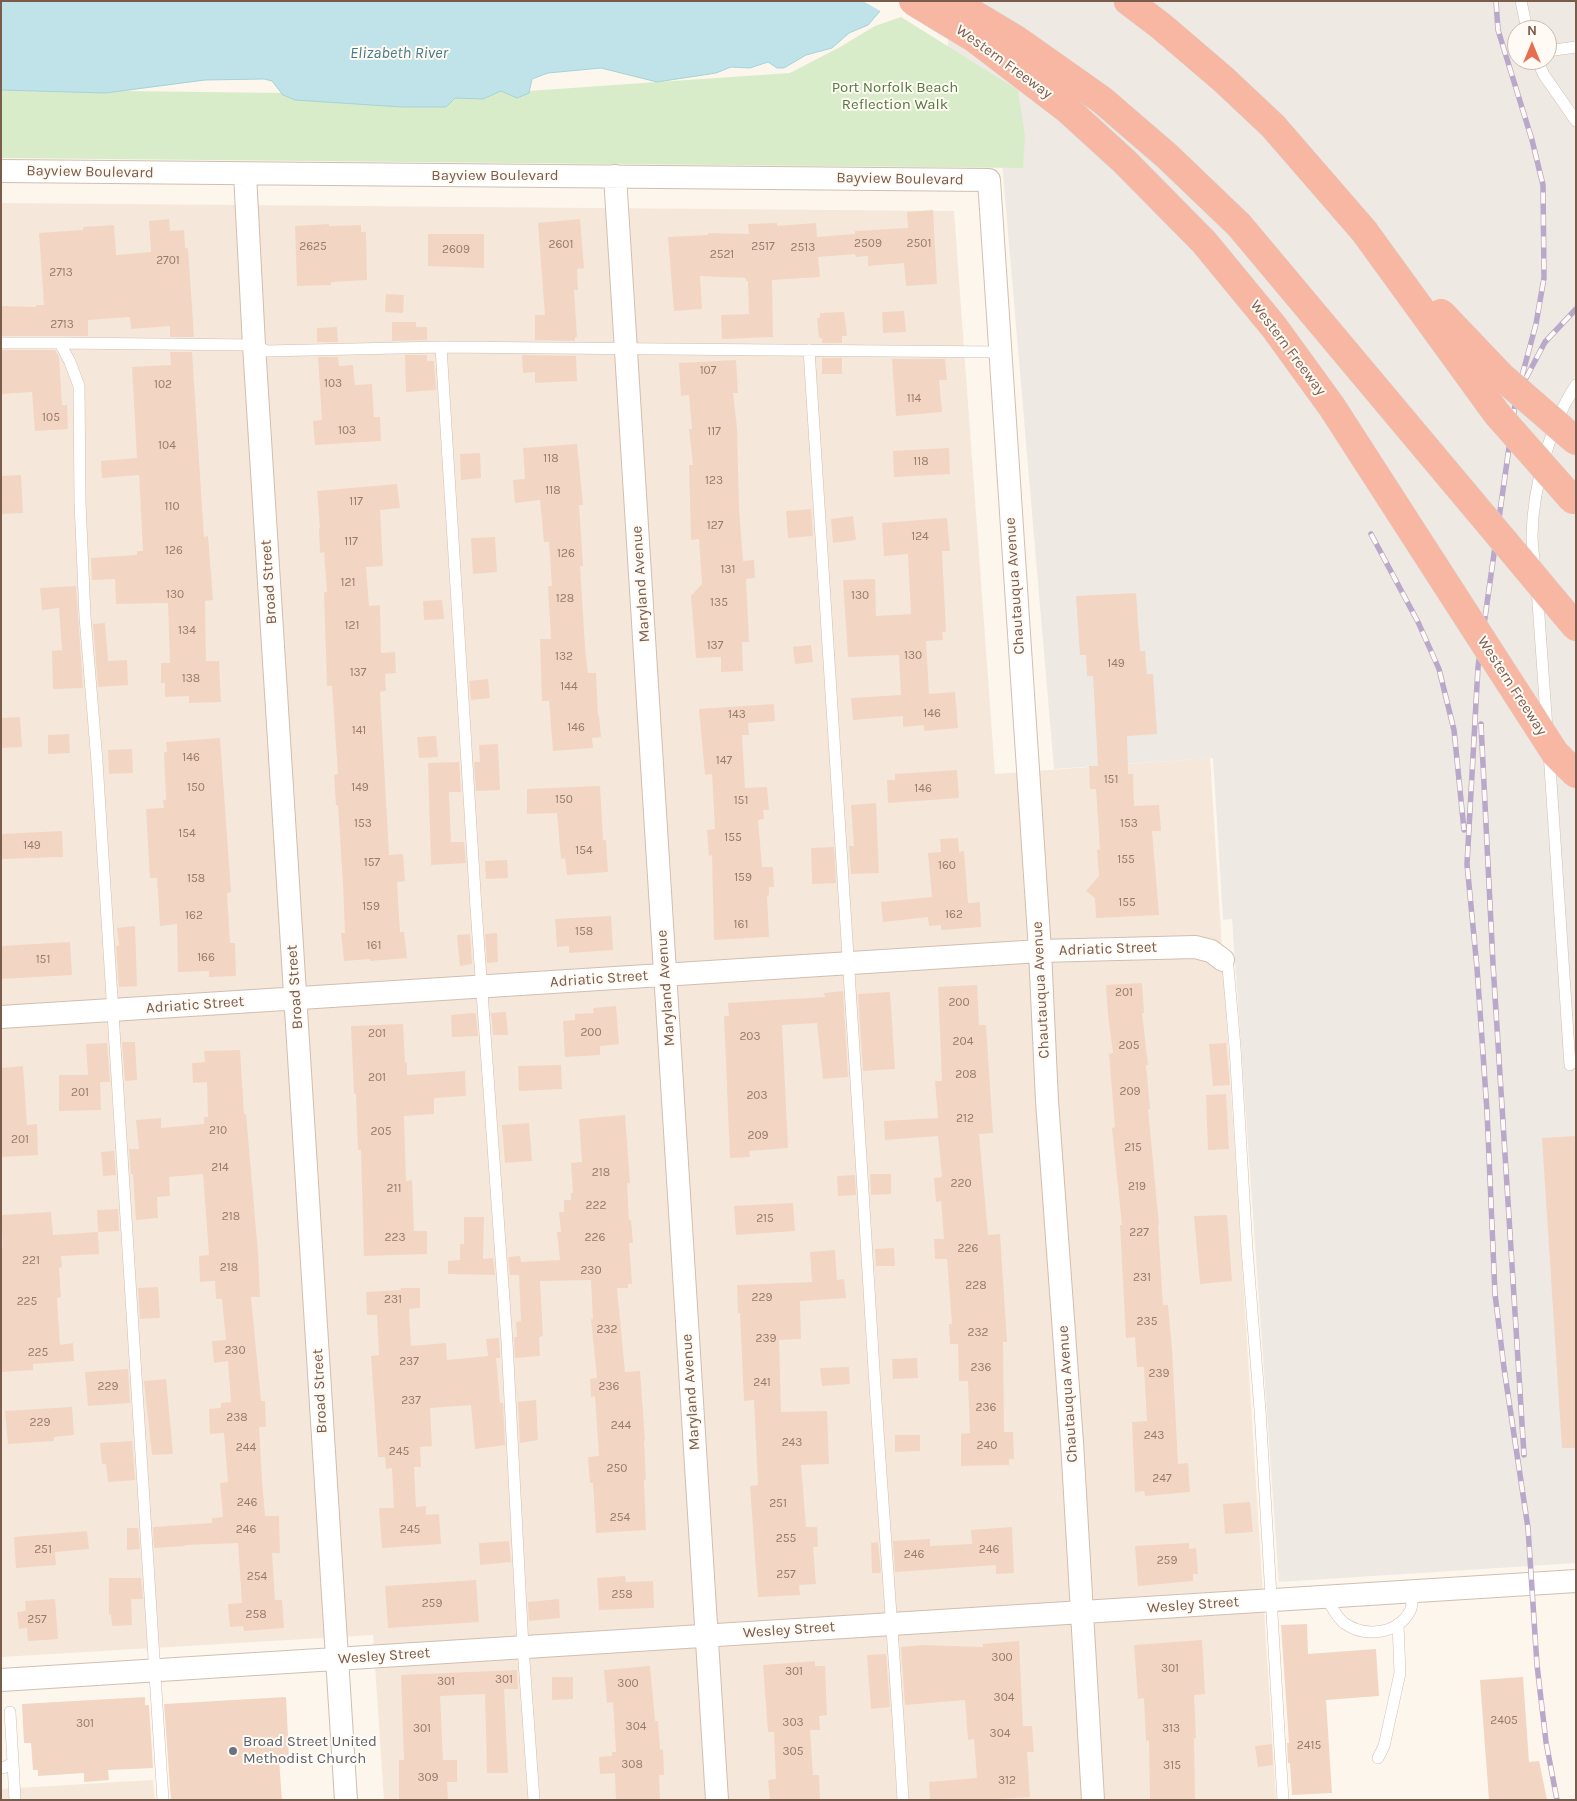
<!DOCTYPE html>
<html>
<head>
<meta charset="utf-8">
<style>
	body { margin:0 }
	#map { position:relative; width:1577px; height:1801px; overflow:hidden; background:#fdf6ec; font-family:Karla,sans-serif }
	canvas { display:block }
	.frame { position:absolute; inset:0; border:2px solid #7a5c4d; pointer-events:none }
	.north { position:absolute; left:1507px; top:20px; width:50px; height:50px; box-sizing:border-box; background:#fffaf3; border:1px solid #cabbb1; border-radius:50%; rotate:0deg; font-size:14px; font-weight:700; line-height:20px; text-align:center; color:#7a5c4d }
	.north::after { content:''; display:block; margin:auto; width:18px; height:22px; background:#e76f51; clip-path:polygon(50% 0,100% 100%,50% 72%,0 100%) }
</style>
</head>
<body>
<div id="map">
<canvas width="1577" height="1801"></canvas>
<div class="frame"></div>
<div class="north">N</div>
</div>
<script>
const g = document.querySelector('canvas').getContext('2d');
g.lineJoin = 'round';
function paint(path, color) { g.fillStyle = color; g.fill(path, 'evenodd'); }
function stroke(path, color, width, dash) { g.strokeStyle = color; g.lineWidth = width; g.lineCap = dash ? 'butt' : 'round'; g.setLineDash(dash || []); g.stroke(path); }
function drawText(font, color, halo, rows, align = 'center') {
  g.font = font + ' Karla,sans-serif'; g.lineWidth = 4; g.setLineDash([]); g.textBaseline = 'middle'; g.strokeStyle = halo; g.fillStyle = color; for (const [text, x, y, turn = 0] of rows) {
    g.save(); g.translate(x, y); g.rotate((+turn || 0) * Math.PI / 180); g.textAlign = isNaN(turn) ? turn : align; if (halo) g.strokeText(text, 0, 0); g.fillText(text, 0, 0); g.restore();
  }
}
paint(new Path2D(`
	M1 203 954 211 995 774 1210 758 1276 1800H384L373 1635 1 1657Z
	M153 1780 155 1800H1V1789Z`), '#f5e8da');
paint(new Path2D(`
	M948 1H1576V1563L1279 1582 1232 919 1223 920 1213 758 1054 769 1001 151 948 99ZM1517 30H1547V60H1517Z`), '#efe9e4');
paint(new Path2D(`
	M1 1 881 10 868 25 849 33 832 48 806 55 784 68H777L768 62 750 68 731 67 716 73 658 82 790 73 840 47 875 26 901 17 1018 90 1025 136 1023 168 1 158ZM601 68 657 82 529 91 532 79 548 73ZM264 79 272 81 281 93 125 91 205 80Z`), '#d8ecc9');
const water = new Path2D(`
	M1 1H892L881 10 868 25 849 33 832 48 806 55 784 68H777L768 62 750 68 731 67 716 73 657 82 601 68 548 73 532 79 529 93 517 98 501 91 483 99 455 98 446 107H402L295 100 283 95 272 81 264 79 205 80 105 93 1 90Z`);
paint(water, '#bfe3e8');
stroke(water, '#a5d3da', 1);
paint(new Path2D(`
	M863 1H895L882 12Z`), '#fdf6ec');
paint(new Path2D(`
	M933 210 937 284 906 286 904 263 868 266V256L856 257 855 254 818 257 820 277 772 280 773 337 722 339 721 315 749 314 748 281H746V278L700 276 702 309 674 311 668 237 708 235V233L749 234 748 224 777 223V226L816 223 817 237 855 234V231L908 228 907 212Z
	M169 219 170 231 184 230 185 248H188L194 337H170V326L131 329 130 317 88 320V336H1V306L36 307V305H44L39 233 83 230V227L114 225 116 255 151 252 149 221Z
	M580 219 584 268 577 269 578 290H574L577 337H575V341L535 340V315H545L538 223Z
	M329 224V226L361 225V232H366L367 280 331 282V285L297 286 295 226Z
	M428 234H484V268L428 266Z
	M386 294 404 295 403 313 385 312Z
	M904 311 906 332 883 333 882 312Z
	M844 312 847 336H842V343H822V338H819L817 318H820V313Z
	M392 322H416V327H427V340L392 341Z
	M337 327 338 342H317V328Z
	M1 350H55L59 357 62 405H67L68 429 35 431 32 392 1 394Z
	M170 352H192L204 537 208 536 213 600 205 601 206 661H219L221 702 189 703V696L165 697V683H161V663H170L168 603 116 604 115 579 92 580 91 558 137 555V551H143L139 475 102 478 101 461 137 458 132 367 171 365Z
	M405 355H427V361H434L436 390 406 392Z
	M522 355 576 356 577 381 535 383V372L523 373Z
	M318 357H338L339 366 353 365 355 385 372 384 374 417H380L381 441 315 445 313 421 322 420Z
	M822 358H842V374H822Z
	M892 359H945L947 380H939L942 412 896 416Z
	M736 360 738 393H733L737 428 739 508 743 561 754 560 755 578 746 579 749 642H742L743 671 721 672V657L696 658 691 596 702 584 699 539 691 540 689 465H693L689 429H692L689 395 681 396 679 363Z
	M577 444 583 505H579L583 566H580L585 648 588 673H596L598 715H599L601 737 592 738 593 748 553 751 549 701H542L540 639H551L548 586H552L549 542H544L540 500 515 503 513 480 525 479 523 448Z
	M949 448 950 474 894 477 893 451Z
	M480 453 481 478 461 480 460 454Z
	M21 475 23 513 1 514V476Z
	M397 484 400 508 380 510 383 566 366 567 369 606 380 605 381 653 395 652 396 673 385 674 386 691 380 692 389 855 403 854 405 881 397 882 400 932H404L407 958 370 961V959L344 961 341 933H345L343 885 338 805H336L334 775 338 774 332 686H327L324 592H327L324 552 320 553 319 528H320L317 491Z
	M811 509 813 536 788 538 786 511Z
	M853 516 856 540 833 543 831 519Z
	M947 518 950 551H942L946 632H942L943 640 926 641 929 694 955 692 958 728 924 731V725L903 727V716L853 720 851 698 901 695 899 655 848 657 843 580 875 579 876 616 911 614 908 554 884 556 882 523Z
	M495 537 497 572 473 574 471 538Z
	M76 586 83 688 53 689 52 651 62 650 59 608 42 610 40 588Z
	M1136 593 1140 651H1145L1147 674H1153L1157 734 1127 736 1128 774H1133L1134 806 1159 805 1161 831H1152L1159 915 1096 918 1095 898 1086 891 1099 876 1097 850 1100 849 1096 789H1090L1089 766H1098L1093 676H1087L1086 655H1080L1076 596Z
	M442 600 444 619 424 620 423 601Z
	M105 623 108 661 127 660 128 685 98 687 93 624Z
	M811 645 813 662 795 664 793 647Z
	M488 679 490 698 471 700 469 681Z
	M774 704 775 721 748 723 749 735H742L745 788 767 787 769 810H763L764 819 758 820 762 867H773L774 887H769V895L767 896 769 937 714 940 712 855 709 856 707 830 715 829 712 774 705 775 699 709Z
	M20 717 22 747 1 748V718Z
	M69 734 70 753 48 754V735Z
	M436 736 438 757 419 758 417 737Z
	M220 738 231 892 227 893 230 943H235L236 976 209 977V971L178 972 177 924 160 926 157 878H150L146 809 164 808 163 800H166L164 752H167L166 742Z
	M498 744 500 790 476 791 474 762H480L479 745Z
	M132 749 133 773 109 774 108 750Z
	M459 762 461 792H449L451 842H464L466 863 431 865 428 763Z
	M957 770 959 798 888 803 887 780H895V774Z
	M600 786 603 840H606L608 872 567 875 565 858 561 859 557 813 527 814V789Z
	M876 803 879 873 851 874 849 846H854L851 805Z
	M62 831 63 857 1 859V834Z
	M958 838 959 852 964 851 968 903 980 902 981 927 941 930V925L929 926 928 917 883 922 881 902 932 897 928 853 941 852 940 839Z
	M834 847 836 883 812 884 811 848Z
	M507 860 508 878 486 879 485 861Z
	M611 916 613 950 569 953V946L557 947 555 919Z
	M135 926 137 986 119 987 116 946H119L117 928Z
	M497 933 498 962 487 963 485 934Z
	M470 934 472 964 460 966 457 935Z
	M70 942 72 975 1 979V946Z
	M1142 983 1144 1013H1142L1148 1065H1146L1150 1109H1148L1159 1225H1158L1163 1305H1168L1172 1349 1178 1464 1188 1463 1190 1492 1145 1496 1144 1491 1135 1492 1132 1422 1147 1421 1144 1367H1137L1135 1337 1126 1338 1120 1225H1122L1112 1128 1115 1127 1109 1054 1113 1053 1108 1015 1106 985Z
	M977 985 979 1025H986L993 1133 979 1134 988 1235 1000 1234 1007 1342H1003L1004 1432H1013L1014 1459H1009V1465L961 1466V1434L970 1433 968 1381H959L958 1344H950L949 1324H952L947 1259H935L934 1239H944L941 1201 936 1202 934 1178 942 1177 938 1136 885 1140 884 1121 938 1118 935 1081H942L938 987Z
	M843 991 848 1077 823 1079 817 1023 782 1025 788 1148 749 1151 750 1157 730 1158 724 1016H729L728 1003 825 997 824 993Z
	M890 992 895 1069 863 1071 858 994Z
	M616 1006 619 1044 600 1046V1055L565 1057 563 1021 575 1020V1014L594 1013 593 1008Z
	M506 1012 508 1035H493L491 1013Z
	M473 1013 476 1014 478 1036 452 1037 451 1015Z
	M403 1024 405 1063 407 1062V1075L465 1071 466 1096 434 1098V1114L404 1116 406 1181 412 1180 414 1231H427V1254L364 1256 361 1150H358L356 1094H354L351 1026Z
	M122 1042H135L137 1080 125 1081Z
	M107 1043 110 1082H100L101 1110 59 1111V1075H88L86 1044Z
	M1226 1043 1230 1085 1213 1086 1209 1044Z
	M240 1050 244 1114H246L258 1253 260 1297H251L261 1401H265L266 1427H259L262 1481 265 1516H279L280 1553H272L275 1600H282L284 1628 244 1631 243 1626 230 1627 228 1604 242 1603 238 1543 185 1545V1546L154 1548 153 1527 212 1523V1518L223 1517 220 1483 228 1482 224 1433 210 1434 209 1409 221 1408V1403L231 1402 228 1361 214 1363 212 1341 226 1340 222 1299H216L215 1281 200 1282 199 1256 209 1255 203 1174 169 1177 170 1196 157 1197 158 1218 136 1220 133 1174H131L129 1149H139L136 1120 161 1118V1128L204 1124V1117H208L207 1082 193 1083 192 1063 205 1062 204 1051Z
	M561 1065 562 1089 519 1091 518 1066Z
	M23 1066 27 1125 37 1124 38 1155 1 1157V1068Z
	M1226 1094 1229 1149 1208 1150 1206 1095Z
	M625 1115 630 1183H627L629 1220H631L633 1243H629L632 1284H628V1288H617L625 1372 640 1371 645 1441H644L646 1480H644L646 1530 596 1533 593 1483H590L588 1457 599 1456 595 1396 591 1397 590 1379 597 1378 591 1319H593L591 1280 540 1281 543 1336 539 1337 540 1356 515 1358 514 1337H517L516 1322 521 1321 519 1275H510L508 1257 520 1256 521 1262 560 1260 557 1232H561L559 1212H564V1200H571V1193H573L571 1163 582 1162 579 1119Z
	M529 1123 532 1161 505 1163 502 1125Z
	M1576 1136V1448H1562L1542 1138Z
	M114 1151 116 1175 103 1176 101 1152Z
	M870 1174H891V1194L871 1195Z
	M855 1175 856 1195 838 1196 837 1176Z
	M793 1203 795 1231 736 1235 734 1206Z
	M118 1209 119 1231 98 1232 97 1210Z
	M51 1212 53 1235 98 1232 99 1254 61 1256 62 1267 59 1268 61 1297 57 1298 60 1345 73 1343 74 1361 33 1364V1370L1 1372V1247H3L1 1215Z
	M1227 1215 1232 1281 1200 1284 1194 1216Z
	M464 1217H484L483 1259 493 1258 495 1275 448 1274V1261L460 1260V1244H464Z
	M894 1248 895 1266H876L875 1249Z
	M835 1250 837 1280 844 1279 846 1298 800 1301 801 1339 779 1340 781 1412 827 1411 829 1464 801 1465 806 1527H817L818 1547H813L816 1584 799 1585 800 1595 758 1597 750 1486 758 1485 754 1400 744 1401 740 1313H738L737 1285 812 1282 810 1252Z
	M158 1287 160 1318 140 1319 138 1288Z
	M401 1288H420V1308L409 1309 411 1346 446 1343 447 1360 488 1356 486 1339 499 1338 500 1358H496L500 1403H503L505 1445 475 1449 471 1405 430 1408 432 1446 420 1447 421 1467H414L416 1507 426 1506V1515L439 1514 441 1544 382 1548 379 1508H394L392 1468 386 1469 385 1457H378L371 1356 379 1355 377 1315H367L366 1292 401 1290Z
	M917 1358 918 1378 893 1379 892 1359Z
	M849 1367 850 1384 822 1386 820 1368Z
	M128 1369 130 1403 88 1406 85 1372Z
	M166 1379 173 1454 152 1455 144 1381Z
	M536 1400 538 1440 520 1443 518 1402Z
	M72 1407 74 1435 54 1437V1441L8 1444 5 1411Z
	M895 1435H920V1451L895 1452Z
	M132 1441 135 1480 108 1482 106 1464H102L100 1443Z
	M1250 1502 1253 1532 1225 1534 1223 1504Z
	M1012 1527 1014 1573 996 1574V1565L895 1572 893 1541 930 1539V1546L972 1544 971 1530Z
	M127 1528H138L140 1549 127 1550Z
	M87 1531 89 1549 55 1552 56 1565 16 1568 14 1537Z
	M509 1541 511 1562 480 1565 479 1543Z
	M878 1542 881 1573H872L871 1543Z
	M1189 1543V1549L1196 1548 1198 1574H1193V1581L1138 1586 1135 1546Z
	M625 1576 626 1582 653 1581 654 1608 599 1610 597 1578Z
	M109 1578H141L143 1599H131L132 1625 112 1626 111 1614 109 1615Z
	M476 1580 479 1622 388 1628 385 1586Z
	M55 1599 58 1639 28 1641 27 1628 19 1629 17 1612 26 1611 25 1601Z
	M559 1599 560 1618 529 1621 528 1602Z
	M1307 1624 1308 1654 1376 1649 1379 1696 1326 1700 1332 1793 1292 1795 1290 1763H1288L1287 1743H1289L1281 1625Z
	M1202 1640 1205 1694 1194 1695 1196 1738H1194L1195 1800H1150L1149 1740 1146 1741 1144 1698 1138 1699 1134 1645Z
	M1019 1641 1023 1726H1032L1034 1752H1027L1030 1797 982 1800H930L929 1782 977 1778 974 1739 968 1740 965 1700 905 1705 901 1647 922 1645 983 1647V1644Z
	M886 1654 890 1707 871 1709 867 1655Z
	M815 1661V1666H825L827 1715 819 1716 820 1730H810L813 1775H819L820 1800H770L768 1780 776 1779 774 1732H768L763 1665Z
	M650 1666 655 1721H658L660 1750 663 1749 664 1775H659L660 1800H616L615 1773 600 1774 599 1757 612 1756V1752H616L613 1702 607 1703 604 1670Z
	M517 1670 518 1689H504L508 1773H487L485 1694 440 1696 443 1760H457V1782H447L448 1800H399V1760H404L401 1675Z
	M552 1677H573V1699L552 1700Z
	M1523 1677 1529 1762 1539 1761 1547 1800H1489L1480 1680Z
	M145 1697V1705H149L153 1768 108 1770 109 1780 84 1782V1773L38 1776V1770H33L31 1743H24L22 1704Z
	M286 1697 289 1759 279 1760 282 1800H171L164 1704Z
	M1272 1744 1273 1765 1258 1767 1255 1746Z`), '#f3d5c3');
const service = new Path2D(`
	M1521 1 1527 30
	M1547 51 1576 47
	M1537 60 1544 75 1576 121
	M1 343H60L70 362 79 386 80 502 85 617 97 762 163 1800
	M60 343 254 345 267 351 441 347 999 352
	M441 347 476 908 507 1342 523 1647 534 1800
	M809 350C833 690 853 1030 874 1370 883 1513 895 1656 903 1800
	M1535 569C1534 558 1532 546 1532 535 1533 488 1550 424 1576 385
	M1537 588 1547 729
	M1549 752 1570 1065
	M1223 960 1228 967 1235 1047 1247 1249 1260 1410 1283 1800
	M1326 1597C1331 1605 1336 1617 1344 1623 1365 1638 1398 1634 1410 1611 1413 1606 1412 1598 1412 1592
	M1378 1758 1384 1746 1400 1673 1398 1624
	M13 1762 15 1800
	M1 1768 6 1767 13 1762 10 1712`);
const minor = new Path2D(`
	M1 171 989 180 1040 951 1047 1101 1072 1442 1093 1800
	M245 174 254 345 346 1800
	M615 176 717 1800
	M1 1017 1040 951 1195 947 1211 951 1223 960
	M1 1680 1576 1581`);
const motorway = new Path2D(`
	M1128 1 1161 26 1223 79 1273 126 1364 231`);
stroke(service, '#d1beb0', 12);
stroke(minor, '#d1beb0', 24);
stroke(motorway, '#dad1cd', 29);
stroke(service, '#fff', 11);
stroke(minor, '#fff', 22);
stroke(motorway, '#f7b7a3', 28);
const rail = new Path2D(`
	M1496 1 1498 30 1532 140 1543 185 1544 278 1536 324 1516 398 1478 667 1467 864 1477 968 1487 1111 1495 1294 1504 1368 1528 1528 1537 1665 1546 1742 1557 1800
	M1526 378 1545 342 1576 309
	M1371 534 1418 622 1439 669 1454 730 1464 830
	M1481 724 1493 964 1524 1455`);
stroke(rail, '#b9a8c9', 5.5);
stroke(rail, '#fffaf3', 4, [11]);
const motorwayBridge = new Path2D(`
	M913 1 974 38 1067 109 1124 161 1204 242 1274 327 1332 407 1555 753 1576 774
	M952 1 1017 40 1102 100 1167 156 1239 225 1576 627
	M1364 231 1497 414 1573 500
	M1441 313 1501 376 1576 441`);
stroke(motorwayBridge, '#dad1cd', 29, []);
stroke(motorwayBridge, '#f7b7a3', 28);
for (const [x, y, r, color] of [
	[233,1751,5,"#6b7280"]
]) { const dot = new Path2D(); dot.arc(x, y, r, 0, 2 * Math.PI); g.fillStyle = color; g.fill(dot); stroke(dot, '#fffaf3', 2); }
drawText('12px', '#987a6a', null, [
	["2509",868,244],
	["2501",919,244],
	["2601",561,245],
	["2625",313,247],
	["2517",763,247],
	["2513",803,248],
	["2609",456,250],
	["2521",722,255],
	["2701",168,261],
	["2713",61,273],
	["2713",62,325],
	["107",708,371],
	["103",333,384],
	["102",163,385],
	["114",914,399],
	["105",51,418],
	["103",347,431],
	["117",714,432],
	["104",167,446],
	["118",551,459],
	["118",921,462],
	["123",714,481],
	["118",553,491],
	["117",356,502],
	["110",172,507],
	["127",715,526],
	["124",920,537],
	["117",351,542],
	["126",174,551],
	["126",566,554],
	["131",728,570],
	["121",348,583],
	["130",175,595],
	["130",860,596],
	["128",565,599],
	["135",719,603],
	["121",352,626],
	["134",187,631],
	["137",715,646],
	["130",913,656],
	["132",564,657],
	["149",1116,664],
	["137",358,673],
	["138",191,679],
	["144",569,687],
	["146",932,714],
	["143",737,715],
	["146",576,728],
	["141",359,731],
	["146",191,758],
	["147",724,761],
	["151",1111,780],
	["150",196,788],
	["149",360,788],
	["146",923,789],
	["150",564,800],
	["151",741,801],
	["153",363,824],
	["153",1129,824],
	["154",187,834],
	["155",733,838],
	["149",32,846],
	["154",584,851],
	["155",1126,860],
	["157",372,863],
	["160",947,866],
	["159",743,878],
	["158",196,879],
	["155",1127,903],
	["159",371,907],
	["162",954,915],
	["162",194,916],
	["161",741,925],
	["158",584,932],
	["161",374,946],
	["166",206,958],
	["151",43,960],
	["201",1124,993],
	["200",959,1003],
	["200",591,1033],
	["201",377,1034],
	["203",750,1037],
	["204",963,1042],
	["205",1129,1046],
	["208",966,1075],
	["201",377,1078],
	["209",1130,1092],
	["201",80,1093],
	["203",757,1096],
	["212",965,1119],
	["210",218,1131],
	["205",381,1132],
	["209",758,1136],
	["201",20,1140],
	["215",1133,1148],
	["214",220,1168],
	["218",601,1173],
	["220",961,1184],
	["219",1137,1187],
	["211",394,1189],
	["222",596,1206],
	["218",231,1217],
	["215",765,1219],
	["227",1139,1233],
	["223",395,1238],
	["226",595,1238],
	["226",968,1249],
	["221",31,1261],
	["218",229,1268],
	["230",591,1271],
	["231",1142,1278],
	["228",976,1286],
	["229",762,1298],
	["231",393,1300],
	["225",27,1302],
	["235",1147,1322],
	["232",607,1330],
	["232",978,1333],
	["239",766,1339],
	["230",235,1351],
	["225",38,1353],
	["237",409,1362],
	["236",981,1368],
	["239",1159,1374],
	["241",762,1383],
	["229",108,1387],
	["236",609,1387],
	["237",411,1401],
	["236",986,1408],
	["238",237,1418],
	["229",40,1423],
	["244",621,1426],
	["243",1154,1436],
	["243",792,1443],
	["240",987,1446],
	["244",246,1448],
	["245",399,1452],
	["250",617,1469],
	["247",1162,1479],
	["246",247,1503],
	["251",778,1504],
	["254",620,1518],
	["246",246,1530],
	["245",410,1530],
	["255",786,1539],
	["251",43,1550],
	["246",989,1550],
	["246",914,1555],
	["259",1167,1561],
	["257",786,1575],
	["254",257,1577],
	["258",622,1595],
	["259",432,1604],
	["258",256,1615],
	["257",37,1620],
	["300",1002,1658],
	["301",1170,1669],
	["301",794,1672],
	["301",504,1680],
	["301",446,1682],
	["300",628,1684],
	["304",1004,1698],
	["2405",1504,1721],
	["303",793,1723],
	["301",85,1724],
	["304",636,1727],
	["301",422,1729],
	["313",1171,1729],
	["304",1000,1734],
	["2415",1309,1746],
	["305",793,1752],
	["308",632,1765],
	["315",1172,1766],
	["309",428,1778],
	["312",1007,1781]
]);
drawText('15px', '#7a5c4d', '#fffaf3', [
	["Western Freeway",1004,62,36],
	["Bayview Boulevard",90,172,1],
	["Bayview Boulevard",495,176],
	["Bayview Boulevard",900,179,1],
	["Western Freeway",1288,348,53],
	["Broad Street",269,582,-94],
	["Maryland Avenue",641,584,-94],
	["Chautauqua Avenue",1015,586,-94],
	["Western Freeway",1512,686,57],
	["Adriatic Street",1108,949,-2],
	["Adriatic Street",599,979,-4],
	["Broad Street",295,987,-94],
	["Maryland Avenue",666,988,-94],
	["Chautauqua Avenue",1041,990,-93],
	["Adriatic Street",195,1005,-4],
	["Broad Street",320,1391,-93],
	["Maryland Avenue",691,1392,-94],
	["Chautauqua Avenue",1068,1394,-94],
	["Wesley Street",1193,1605,-4],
	["Wesley Street",789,1630,-4],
	["Wesley Street",384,1656,-4]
]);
drawText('15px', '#537a41', '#fffaf3', [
	["Port Norfolk Beach",895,88],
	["Reflection Walk",895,105]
]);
drawText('15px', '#5b616d', '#fffaf3', [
	["Broad Street United",243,1742],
	["Methodist Church",243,1759]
], 'left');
drawText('italic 16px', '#437c86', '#fffaf3', [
	["Elizabeth River",399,53]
]);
</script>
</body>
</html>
